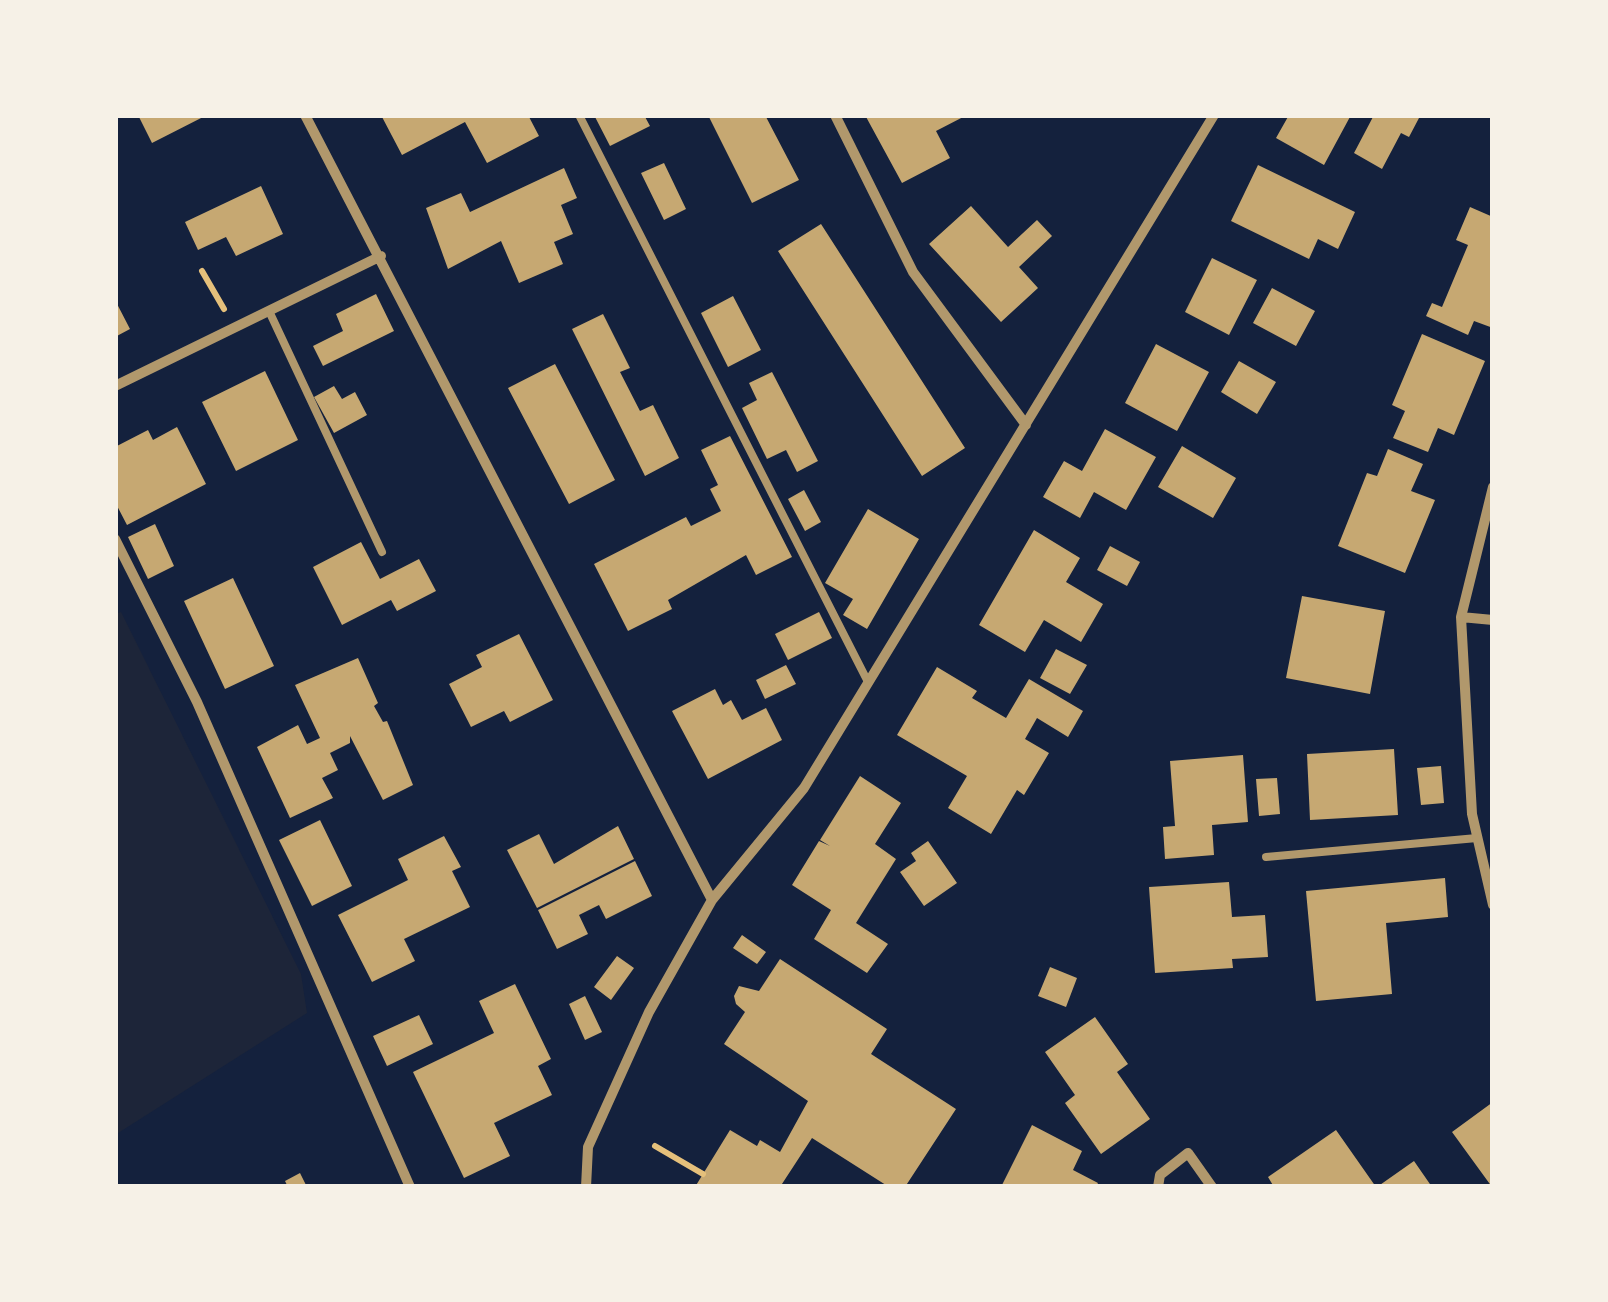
<!DOCTYPE html>
<html>
<head>
<meta charset="utf-8">
<style>
	body { margin:0 }
	#map { position:relative; width:1608px; height:1302px; overflow:hidden; background:#14213d; font-family:"Exo 2",sans-serif }
	canvas { display:block }
	.frame { position:absolute; inset:0; border:118px solid #f6f1e7; pointer-events:none }
</style>
</head>
<body>
<div id="map">
<canvas width="1608" height="1302"></canvas>
<div class="frame"></div>
</div>
<script>
const g = document.querySelector('canvas').getContext('2d');
g.lineJoin = 'round';
function paint(path, color) { g.fillStyle = color; g.fill(path, 'evenodd'); }
function stroke(path, color, width, dash) { g.strokeStyle = color; g.lineWidth = width; g.lineCap = dash ? 'butt' : 'round'; g.setLineDash(dash || []); g.stroke(path); }
paint(new Path2D(`
	M121 612 301 974 307 1013 115 1135V614Z`), '#1d2539');
paint(new Path2D(`
	M138 115H207L152 143Z
	M381 115H528L539 136 487 163 465 122 402 155Z
	M594 115H644L650 126 610 146Z
	M708 115H765L799 180 752 203Z
	M865 115H967L936 131 950 158 902 183Z
	M1289 115H1351L1324 165 1276 138Z
	M1374 115 1419 118 1409 137 1401 133 1382 169 1354 153Z
	M664 163 686 209 664 220 641 173Z
	M1258 165 1355 212 1338 249 1318 239 1309 259 1231 221Z
	M564 168 577 198 561 205 573 234 554 242 563 264 519 283 501 241 448 269 426 208 461 193 470 212Z
	M261 186 283 234 236 256 226 237 198 250 185 222Z
	M971 206 1008 247 1037 220 1052 236 1019 267 1038 288 1001 322 929 244Z
	M1470 207 1493 217V328L1474 321 1468 335 1426 316 1432 303 1442 307 1468 245 1456 240Z
	M821 224 965 448 922 476 778 251Z
	M1212 258 1257 280 1229 335 1185 312Z
	M1272 288 1315 311 1296 346 1253 323Z
	M376 294 394 331 323 366 313 346 343 331 336 314Z
	M733 296 761 350 728 367 701 313Z
	M115 300 130 329 115 337Z
	M603 314 630 368 620 372 640 411 653 405 679 458 645 476 572 329Z
	M1422 334 1485 361 1454 435 1438 428 1428 452 1393 438 1405 411 1392 405Z
	M1156 344 1209 372 1177 431 1125 403Z
	M1239 361 1276 382 1257 414 1221 392Z
	M555 364 615 480 569 504 508 388Z
	M265 371 298 440 236 471 202 402Z
	M772 372 818 461 797 472 786 450 767 459 742 408 757 400 749 383Z
	M334 386 342 399 355 392 367 415 334 433 314 397Z
	M177 427 206 484 127 525 115 502V447L148 430 153 440Z
	M1105 429 1156 457 1126 510 1094 492 1080 518 1043 497 1064 461 1082 471Z
	M730 436 792 557 756 575 746 555 668 600 672 609 628 631 594 564 686 517 691 526 721 511 710 489 718 485 701 450Z
	M1182 446 1236 478 1213 518 1158 487Z
	M1388 449 1423 464 1411 491 1435 500 1405 573 1338 546 1367 473 1377 476Z
	M804 490 821 522 805 531 788 499Z
	M868 509 919 539 867 629 843 615 853 599 825 583Z
	M155 524 174 566 148 579 128 537Z
	M1034 530 1080 558 1066 582 1103 604 1081 642 1044 620 1025 652 979 625Z
	M361 542 380 579 419 559 436 591 397 611 391 600 342 625 313 567Z
	M1110 546 1140 562 1127 586 1097 570Z
	M233 578 274 666 225 689 184 601Z
	M1302 596 1385 611 1370 694 1286 678Z
	M819 612 832 638 788 660 775 634Z
	M519 634 553 700 510 722 504 711 471 727 449 684 482 667 476 655Z
	M1056 649 1087 665 1070 694 1040 678Z
	M358 658 378 703 374 706 383 722 387 721 413 785 383 800 350 736V743L330 753 338 770 322 778 333 798 290 818 257 747 298 725 307 744 320 738 295 685Z
	M786 665 796 684 765 699 756 680Z
	M937 667 977 691 972 698 1006 718 1029 679 1083 711 1068 737 1037 718 1025 739 1049 753 1024 795 1017 790 991 834 948 808 967 776 897 735Z
	M715 689 723 705 731 700 742 720 766 708 782 740 708 779 672 711Z
	M1394 749 1398 815 1310 820 1307 754Z
	M1243 755 1248 822 1212 825 1214 855 1165 859 1163 827 1175 826 1170 761Z
	M1441 766 1444 803 1421 805 1417 768Z
	M860 776 901 803 875 844 896 859 856 923 888 944 867 973 814 939 831 910 792 885 819 841 830 846 820 840Z
	M1277 778 1280 814 1259 816 1256 779Z
	M320 820 352 886 312 906 279 840Z
	M618 826 634 859 537 908 507 850 539 834 554 864Z
	M444 836 461 867 452 871 470 907 404 939 415 961 372 982 338 915 408 880 398 859Z
	M928 841 957 883 924 906 900 872 916 861 911 853Z
	M635 861 652 896 606 919 599 905 579 915 588 934 557 949 538 910Z
	M1445 878 1448 917 1386 923 1392 994 1316 1001 1306 891Z
	M1229 882 1232 917 1265 915 1268 957 1232 959 1233 968 1155 973 1149 887Z
	M742 935 766 952 757 964 733 948Z
	M617 956 634 968 611 1000 594 987Z
	M780 959 887 1029 871 1054 956 1109 905 1187H889L812 1138 780 1187H695L730 1130 757 1146 760 1140 780 1152 808 1101 724 1044 745 1012 736 1004 734 996 739 986 759 991Z
	M1050 967 1077 978 1066 1007 1038 996Z
	M515 984 551 1059 538 1066 552 1095 494 1123 510 1156 464 1178 413 1072 494 1033 479 1001Z
	M585 996 602 1032 585 1040 569 1004Z
	M419 1015 433 1044 387 1066 373 1036Z
	M1095 1017 1128 1064 1117 1072 1150 1119 1101 1154 1065 1103 1075 1095 1045 1052Z
	M1493 1102V1187H1492L1452 1132Z
	M1032 1125 1082 1151 1073 1170 1098 1183 1096 1187H1001Z
	M1336 1130 1376 1187H1274L1268 1177Z
	M1414 1161 1432 1187H1377Z
	M300 1173 307 1187H288L285 1181Z`), '#c6a872');
stroke(new Path2D(`
	M202 271 224 309
	M655 1146 703 1174`), '#e5c07b', 6);
stroke(new Path2D(`
	M579 115 868 682
	M269 311 382 552
	M1266 857 1477 838`), '#b1986c', 8);
stroke(new Path2D(`
	M305 115 712 900
	M835 115 913 272 1026 425
	M115 386 381 256
	M1493 487 1461 617 1472 814 1493 905
	M115 539 197 702 410 1187
	M1461 617 1493 620
	M586 1187 588 1147 649 1012 712 900 804 788 1214 115
	M1158 1187 1160 1175 1188 1153 1212 1187`), '#b1986c', 10);
</script>
</body>
</html>
